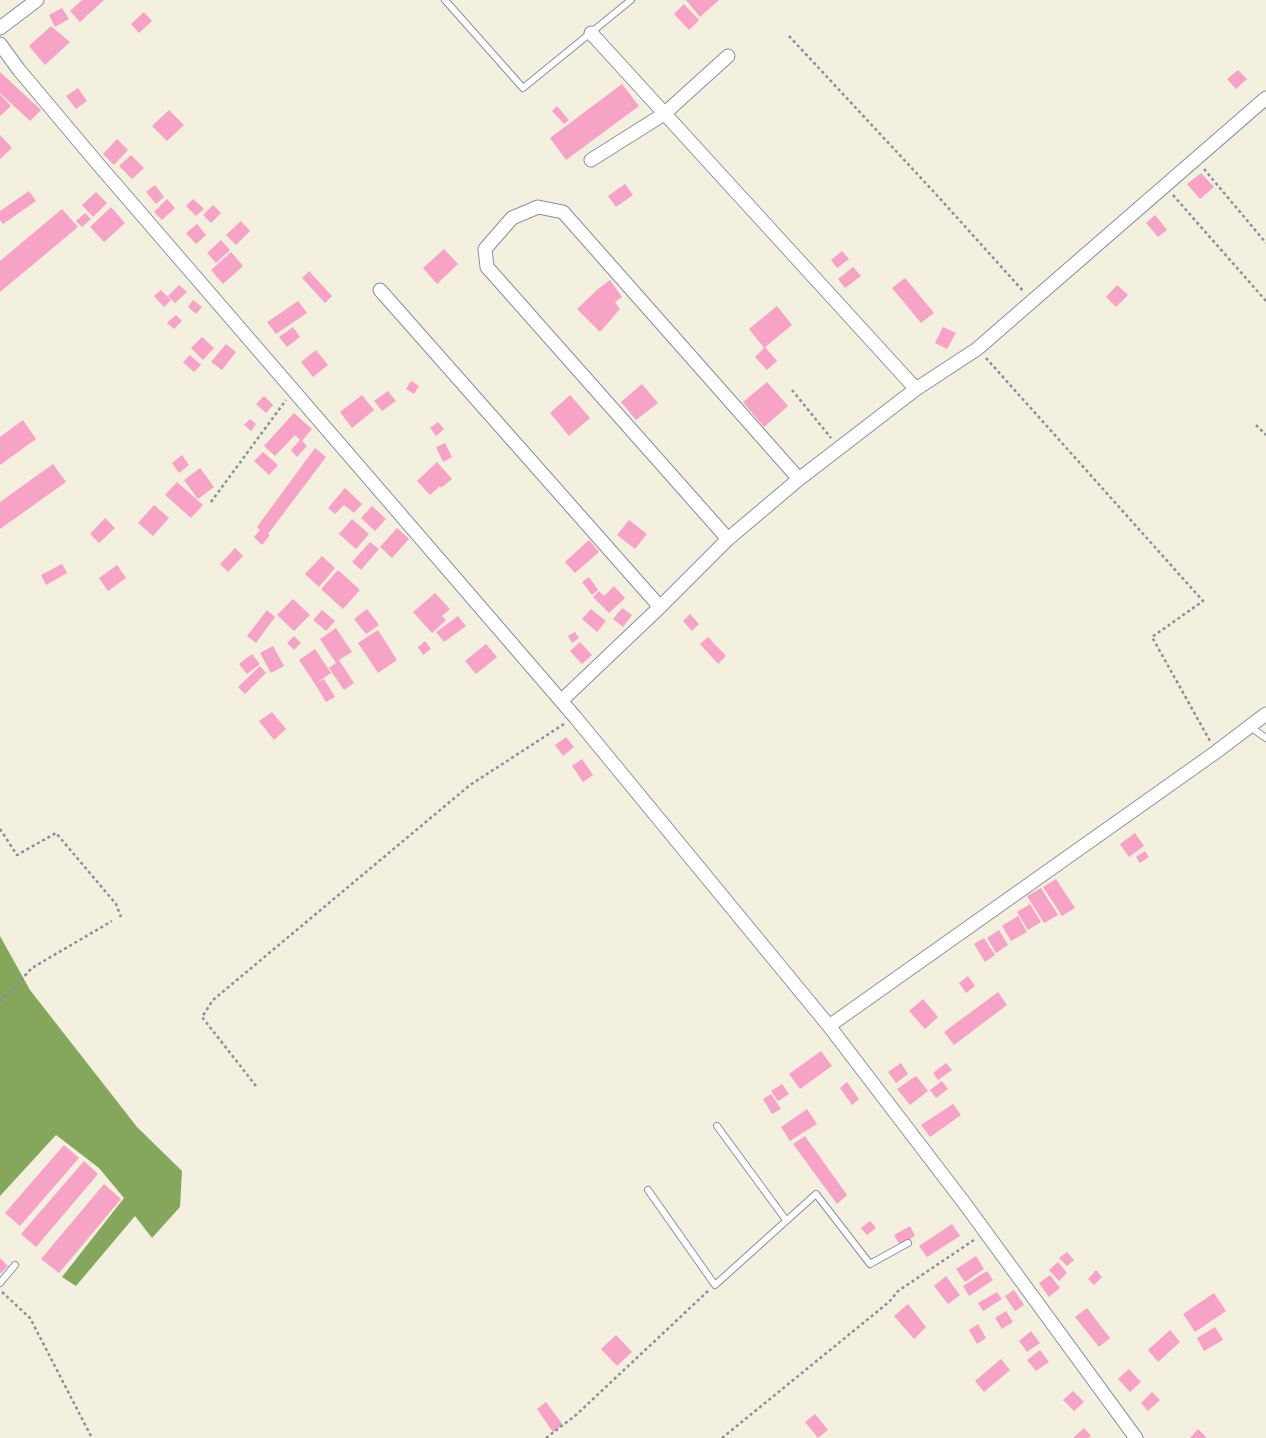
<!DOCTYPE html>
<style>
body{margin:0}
canvas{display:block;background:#f3f0df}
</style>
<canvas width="1266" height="1438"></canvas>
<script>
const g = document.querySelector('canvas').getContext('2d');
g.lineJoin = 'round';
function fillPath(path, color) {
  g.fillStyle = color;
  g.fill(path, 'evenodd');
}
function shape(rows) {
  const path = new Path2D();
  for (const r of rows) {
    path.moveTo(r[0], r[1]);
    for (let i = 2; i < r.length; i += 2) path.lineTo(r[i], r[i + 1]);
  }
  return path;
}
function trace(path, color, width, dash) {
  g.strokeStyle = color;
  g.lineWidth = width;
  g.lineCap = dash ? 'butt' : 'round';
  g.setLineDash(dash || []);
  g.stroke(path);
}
fillPath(shape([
 [0,936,30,990,137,1127,182,1171,180,1207,152,1238,135,1216,76,1286,62,1277,124,1198,99,1168,56,1135,0,1196]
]), '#85a75c');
fillPath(shape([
 [82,0,104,0,80,22,70,11],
 [686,0,719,0,700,17],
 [684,4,699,20,689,30,674,14],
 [62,8,69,19,55,27,49,15],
 [144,12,152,21,139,33,131,24],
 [51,26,70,42,45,65,29,46],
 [1238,70,1247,79,1236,89,1227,79],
 [0,72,41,110,30,121,0,93],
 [622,84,639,106,566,160,550,138],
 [78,88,87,101,76,109,66,96],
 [0,94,11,106,0,116],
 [557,106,569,120,564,124,552,111],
 [169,110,184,125,167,141,152,126],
 [0,135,12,148,0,159],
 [117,139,128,150,114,165,103,154],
 [131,155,144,168,132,179,119,166],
 [1201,173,1214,187,1200,199,1187,184],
 [625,184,633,195,616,207,608,196],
 [155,185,164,197,156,204,146,192],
 [29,191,36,201,3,224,0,220,0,211],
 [96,192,107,203,93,217,82,205],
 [167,199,175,208,162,220,154,212],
 [193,199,204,209,196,216,186,206],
 [213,205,221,213,211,223,203,215],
 [111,207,125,223,104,242,90,227],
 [62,209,78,227,0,292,0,261],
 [85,213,91,219,82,227,76,221],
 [1155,215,1167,230,1158,237,1146,223],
 [241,221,250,231,236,245,226,235],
 [197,224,206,235,196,244,186,233],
 [221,240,230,250,216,263,207,253],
 [444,249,458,264,437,284,423,268],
 [842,251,849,259,837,268,831,260],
 [231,252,243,266,223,284,211,270],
 [853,267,861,276,845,288,838,279],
 [309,271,332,296,325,303,302,278],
 [905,278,934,313,921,323,892,288],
 [610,280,622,297,615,302,620,309,600,332,577,309,598,289],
 [179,285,187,292,175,303,168,296],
 [1117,285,1128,295,1116,307,1106,297],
 [161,290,171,300,164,307,154,296],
 [193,300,202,307,196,314,188,307],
 [298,301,307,313,276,334,267,322],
 [777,306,792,325,764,348,749,329],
 [176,315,182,321,174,329,167,323],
 [293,327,300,337,287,347,279,337],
 [943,327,956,333,947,349,935,343],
 [202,337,214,348,203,360,191,348],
 [226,344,236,352,222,370,211,362],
 [765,347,777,361,767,370,755,357],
 [316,350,328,365,313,377,301,362],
 [190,355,201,365,194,372,183,362],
 [411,381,419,386,414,394,406,389],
 [767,382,788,406,764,427,743,402],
 [642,384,658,403,636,420,621,402],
 [388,391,396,401,382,411,374,401],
 [362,395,374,410,352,428,340,412],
 [570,395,590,418,569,436,550,413],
 [264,396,273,405,266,413,256,404],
 [294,413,312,429,302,441,307,446,297,457,291,450,300,440,295,435,275,456,264,446],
 [250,419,256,424,251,431,244,425],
 [23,420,36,439,0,465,0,437],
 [438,422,444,429,436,436,430,428],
 [445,443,452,457,443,462,436,447],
 [315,448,326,457,268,534,270,535,262,545,254,537,260,530,257,527],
 [263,452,278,465,269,475,254,461],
 [182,455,189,465,179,473,172,463],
 [437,462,452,479,441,488,440,486,430,495,417,481],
 [53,464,66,482,0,529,0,502],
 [200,468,214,487,198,499,184,480],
 [177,482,203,505,191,518,165,495],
 [345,488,362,504,354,513,344,505,335,514,328,508],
 [154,505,169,518,153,536,138,523],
 [372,506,386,519,375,531,361,518],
 [105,518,115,528,99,543,90,534],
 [352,519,369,534,356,549,339,534],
 [629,520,647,534,635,549,617,535],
 [397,528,409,539,392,558,380,547],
 [589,540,599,552,575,573,565,562],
 [370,542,379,549,361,570,352,562],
 [235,548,243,556,228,572,220,564],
 [322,556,335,568,319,587,305,574],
 [62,564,67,573,46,585,41,575],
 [117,565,126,578,108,591,99,578],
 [338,570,360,590,343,609,321,589],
 [589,577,598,590,592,595,582,582],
 [614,586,625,598,609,613,593,597,599,591,604,596],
 [435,593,450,609,442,616,446,620,432,633,413,612],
 [293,599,310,615,294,631,277,615],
 [622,608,632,615,623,627,613,619],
 [367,609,379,625,366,634,354,619],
 [591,609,606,621,597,632,582,619],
 [267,610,275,617,256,643,247,636],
 [322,610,335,621,326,631,313,620],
 [690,614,699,624,692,631,683,621],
 [458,616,466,626,444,642,436,632],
 [336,628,352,652,339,660,354,683,344,690,329,668,336,663,320,639],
 [378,630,397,660,378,673,358,643],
 [575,632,579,638,572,643,568,636],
 [294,636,301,643,294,650,287,643],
 [708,637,726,656,718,664,700,644],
 [425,641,431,649,423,655,418,647],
 [580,642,592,655,582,664,570,651],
 [486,644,497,657,476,674,465,661],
 [273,646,284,666,271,673,260,653],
 [315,649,331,673,315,684,299,660],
 [252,654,260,664,247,674,239,664],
 [260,666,266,673,245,694,238,687],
 [324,679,335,697,326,702,315,684],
 [272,712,286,729,274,740,259,721],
 [566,737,574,747,563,756,555,745],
 [582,759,593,775,583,782,572,766],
 [1135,833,1144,846,1129,857,1120,844],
 [1145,851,1149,857,1140,863,1136,857],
 [1056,879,1075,908,1062,916,1043,887],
 [1041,888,1058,915,1044,923,1027,896],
 [1030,904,1041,922,1028,930,1017,912],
 [1018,916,1027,932,1011,941,1002,926],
 [999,930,1008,945,996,953,987,938],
 [984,938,995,955,985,962,974,944],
 [968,976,975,986,966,993,959,983],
 [998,992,1007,1005,954,1045,944,1032],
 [923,999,938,1017,925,1029,909,1011],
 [821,1051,832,1066,800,1089,789,1074],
 [901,1063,908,1074,896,1083,888,1072],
 [946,1063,952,1070,938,1080,933,1073],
 [916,1076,928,1091,910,1105,897,1089],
 [942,1081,948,1089,936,1098,930,1090],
 [847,1082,859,1099,852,1105,840,1088],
 [782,1084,789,1094,778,1101,771,1091],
 [771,1094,781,1109,772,1114,763,1099],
 [953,1104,961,1115,930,1137,921,1125],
 [807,1109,817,1124,790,1141,781,1127],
 [805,1136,847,1195,837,1204,793,1144],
 [64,1145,79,1158,20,1226,5,1213],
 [84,1161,98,1174,36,1247,21,1234],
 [104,1184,121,1199,59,1273,41,1259],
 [870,1221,876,1228,867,1235,861,1228],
 [952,1224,960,1236,927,1257,919,1246],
 [910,1226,915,1236,900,1245,894,1235],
 [1067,1252,1074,1260,1067,1266,1059,1258],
 [976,1256,984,1269,965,1282,956,1269],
 [0,1258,8,1266,0,1274],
 [1058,1262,1067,1273,1059,1281,1049,1270],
 [1096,1270,1102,1277,1094,1285,1088,1279],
 [987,1271,993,1280,969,1296,963,1286],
 [1050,1275,1060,1288,1049,1297,1039,1283],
 [946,1276,960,1295,948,1304,934,1286],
 [1014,1290,1024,1305,1015,1311,1005,1296],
 [997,1292,1002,1299,983,1311,978,1303],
 [1214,1293,1226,1311,1195,1332,1183,1314],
 [908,1304,926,1327,914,1339,894,1316],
 [1087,1308,1110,1338,1099,1347,1075,1317],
 [1006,1311,1013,1322,1002,1329,995,1318],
 [978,1324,986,1338,977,1344,969,1330],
 [1215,1327,1223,1340,1204,1351,1197,1338],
 [1170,1330,1180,1342,1158,1362,1148,1350],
 [1031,1331,1040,1343,1027,1352,1019,1341],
 [616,1335,632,1352,617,1366,601,1349],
 [1040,1350,1049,1362,1036,1371,1027,1360],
 [1001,1359,1010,1370,984,1392,975,1381],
 [1129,1369,1141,1382,1130,1392,1118,1379],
 [1073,1391,1084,1402,1074,1411,1063,1400],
 [1152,1392,1160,1400,1148,1411,1141,1403],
 [546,1402,563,1425,553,1432,537,1409],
 [815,1414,828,1430,818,1438,805,1422],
 [1084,1428,1091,1436,1088,1438,1073,1438],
 [1198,1429,1206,1437,1205,1438,1190,1438]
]), '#f7a3c6');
const lane = shape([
 [445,0,523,88,631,0],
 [1250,727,1266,738],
 [717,1126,786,1220],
 [648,1190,715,1285,816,1194,870,1264,908,1243],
 [0,1283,15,1265]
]);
const street = shape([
 [0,28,37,0],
 [591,33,916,389],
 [0,44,19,70,98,164,575,717,829,1026,965,1204,1136,1438],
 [591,160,664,114,728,56],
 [380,290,660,607],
 [728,539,487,267,485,249,512,218,538,207,563,212,799,479],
 [561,701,660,607,728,539,799,479,916,389,977,349,1266,98],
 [829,1026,1216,752,1266,714]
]);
trace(lane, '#87909e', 8);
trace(street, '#87909e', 15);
trace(shape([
 [789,36,934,192,1024,292],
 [1204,169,1266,243],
 [1173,195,1266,301],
 [986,358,1203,601,1152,637,1210,741],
 [792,390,831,438],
 [1256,425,1266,435],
 [211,502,286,400],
 [0,829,17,855,56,833,116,904,121,917],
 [0,1002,32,968,112,921],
 [256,1086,202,1017,213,1000,470,785,564,724],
 [2,1292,30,1318,92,1438],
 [546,1438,576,1415,708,1291],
 [722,1438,889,1302,898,1291,974,1240]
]), '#87909e', 2.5, [3, 3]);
trace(lane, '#fff', 6);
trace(street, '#fff', 13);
</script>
